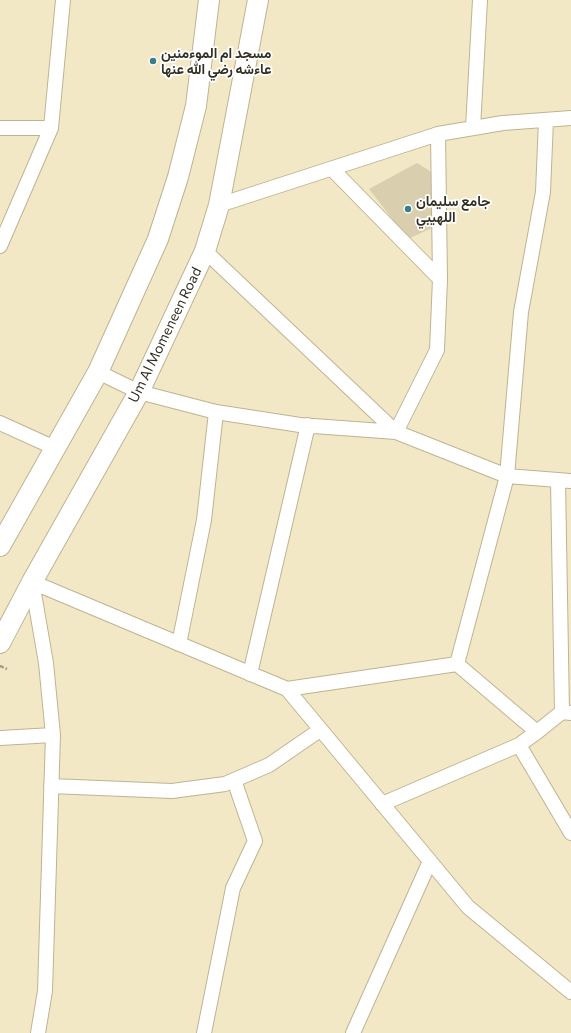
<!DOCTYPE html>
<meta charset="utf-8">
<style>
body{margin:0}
canvas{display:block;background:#f3e8c5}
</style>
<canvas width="571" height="1033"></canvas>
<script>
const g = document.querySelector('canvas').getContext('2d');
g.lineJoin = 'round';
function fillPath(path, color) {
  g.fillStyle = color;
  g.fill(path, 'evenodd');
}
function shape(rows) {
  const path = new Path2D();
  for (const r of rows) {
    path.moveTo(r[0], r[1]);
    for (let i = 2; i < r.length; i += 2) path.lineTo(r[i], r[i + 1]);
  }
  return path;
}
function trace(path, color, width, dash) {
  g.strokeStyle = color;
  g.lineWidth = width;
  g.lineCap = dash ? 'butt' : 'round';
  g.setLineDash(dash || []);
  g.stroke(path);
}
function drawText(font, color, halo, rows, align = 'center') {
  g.font = font + ' Commissioner,Vazirmatn,sans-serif';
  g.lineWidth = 3.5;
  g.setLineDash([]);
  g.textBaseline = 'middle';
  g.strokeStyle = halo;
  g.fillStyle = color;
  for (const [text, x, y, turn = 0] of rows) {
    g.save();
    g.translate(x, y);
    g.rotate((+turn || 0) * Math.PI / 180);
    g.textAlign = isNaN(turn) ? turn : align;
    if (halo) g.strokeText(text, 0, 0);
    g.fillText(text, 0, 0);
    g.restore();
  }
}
fillPath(shape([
 [417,163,433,173,432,228,408,239,369,189]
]), '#d9cead');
const street = shape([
 [0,128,51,128],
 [473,128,480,0],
 [332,169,440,279],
 [219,205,438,134,503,123,571,118],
 [0,246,51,128,63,0],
 [205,251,396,432,507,476,571,481],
 [98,372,139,392,216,412,300,425,396,432,437,350,440,279,438,134],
 [0,423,55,448],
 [558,480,562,712],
 [32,582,287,689,468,907,571,992],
 [32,582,46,663,53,735,45,991,38,1033],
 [179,644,204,520,216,412],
 [457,664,507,476,521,312,543,192,546,120],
 [250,674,308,425],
 [287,689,457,664,537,732,519,745,382,804],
 [537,732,562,712,571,713],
 [0,738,53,735],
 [519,745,571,833],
 [51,786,172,791,225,784,269,765,320,730],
 [204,1033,233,888,255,841,234,780],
 [353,1033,430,861]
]);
const secondary = shape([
 [0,546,98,372,158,239,178,177,196,106,209,0],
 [0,643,32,582,139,392,205,251,219,205,258,0]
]);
trace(street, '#beb393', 16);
trace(secondary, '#beb393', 22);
trace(shape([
 [0,666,7,669]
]), '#a29a80', 2.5, [4, 2]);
trace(street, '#fff', 14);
trace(secondary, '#fff', 20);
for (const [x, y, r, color] of [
 [153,61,4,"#3a7e8d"],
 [408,209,4,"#3a7e8d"]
]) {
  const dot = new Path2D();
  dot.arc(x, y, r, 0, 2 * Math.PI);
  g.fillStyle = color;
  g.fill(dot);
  trace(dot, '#fff', 1.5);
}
drawText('bold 14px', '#322e21', '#fff', [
 ["مسجد ام الموءمنين",161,53],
 ["عاءشه رضي الله عنها",161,69],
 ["جامع سليمان",416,201],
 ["اللهيبي",416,217]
], 'left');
drawText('14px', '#322e21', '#fff', [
 ["Um Al Momeneen Road",165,335,-64]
]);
</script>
